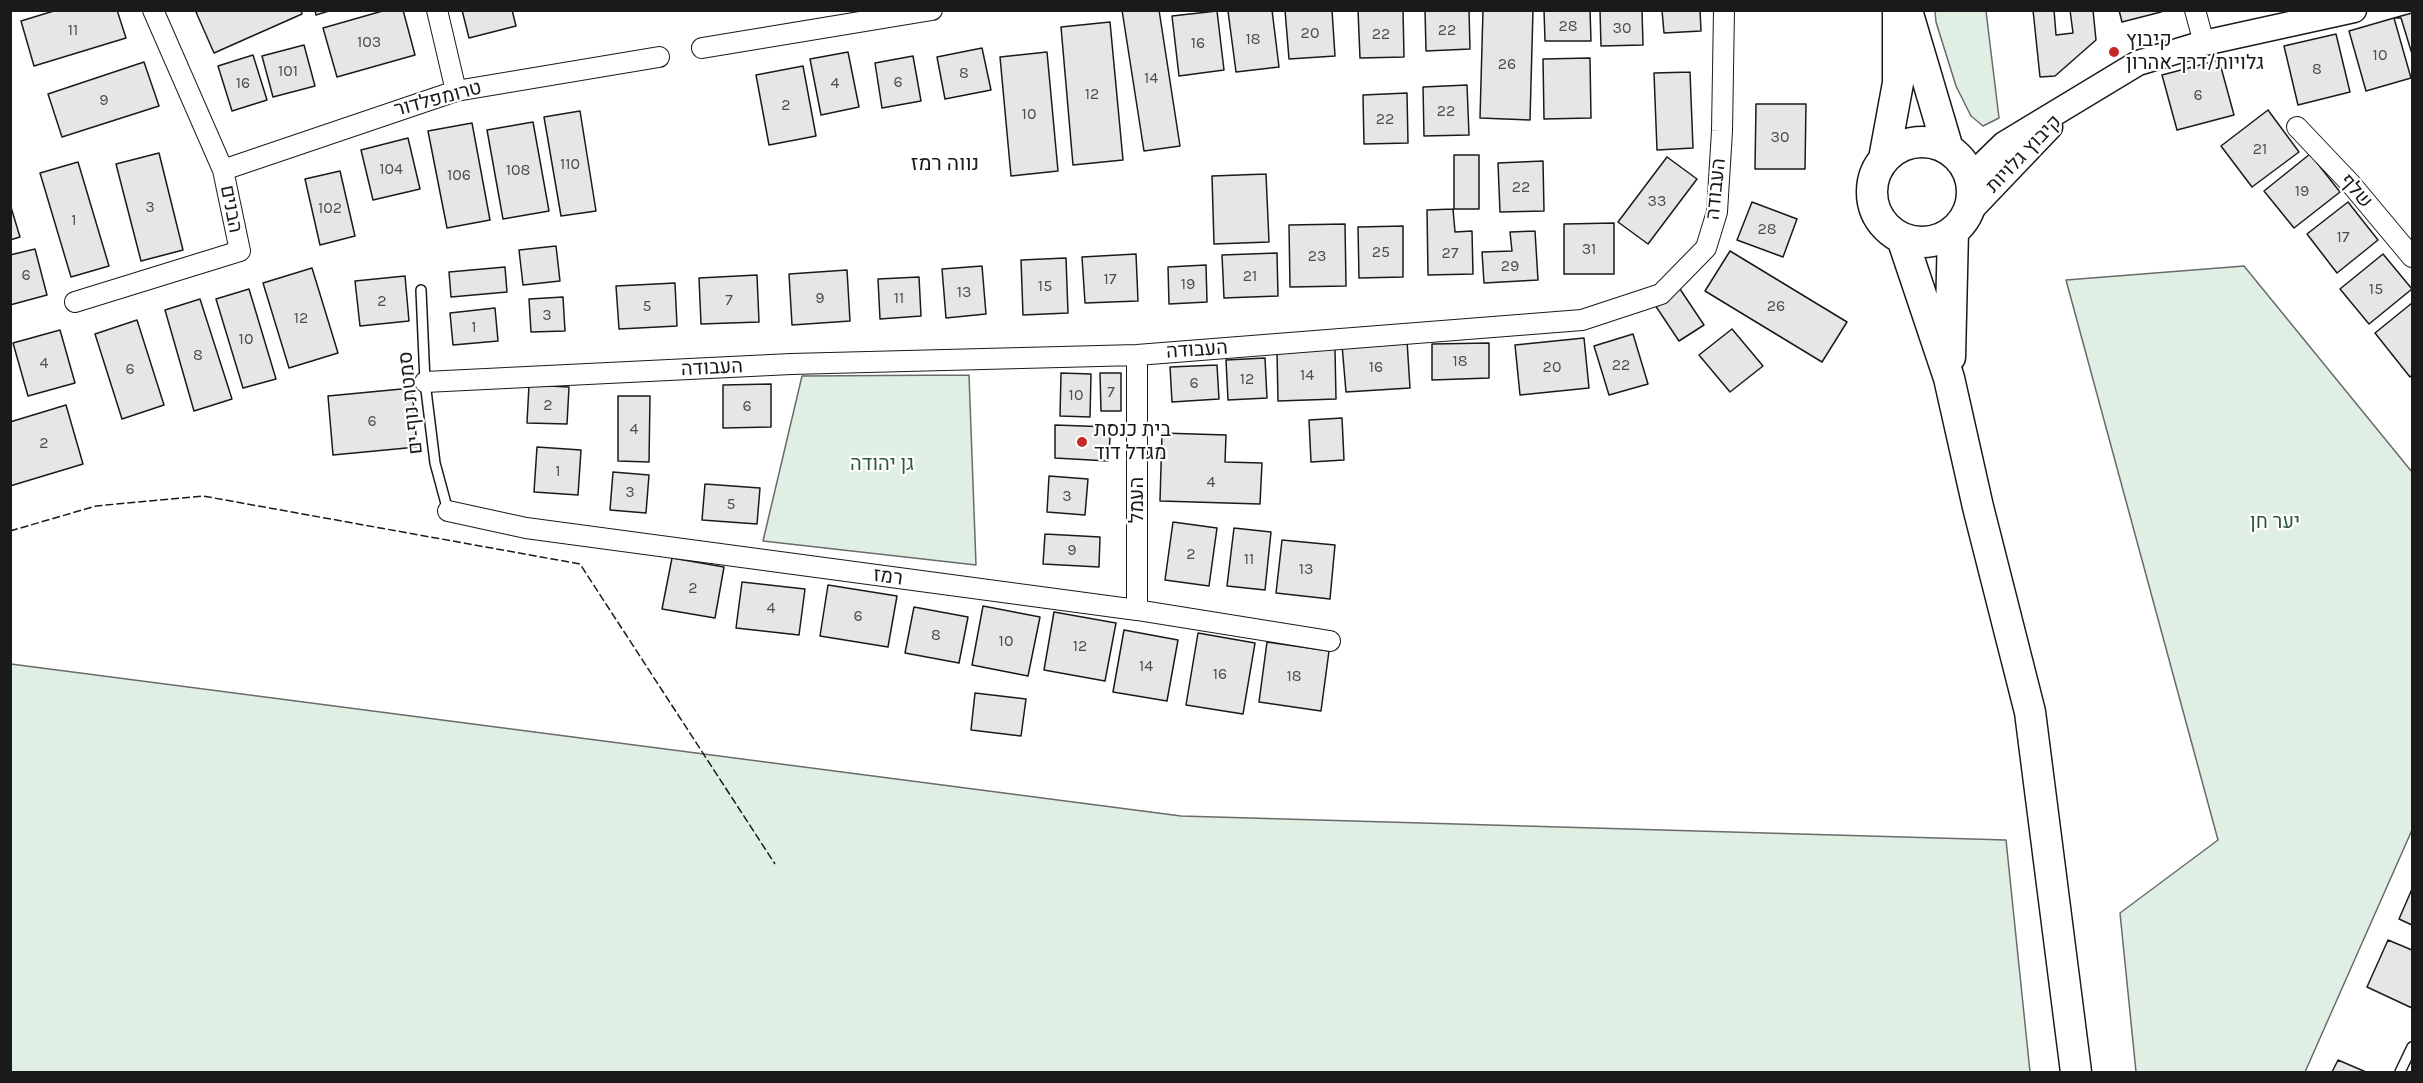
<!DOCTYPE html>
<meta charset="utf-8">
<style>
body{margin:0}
#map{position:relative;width:2423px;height:1083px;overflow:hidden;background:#fff;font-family:Karla,sans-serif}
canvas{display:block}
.frame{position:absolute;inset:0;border:12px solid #1a1a1a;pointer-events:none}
</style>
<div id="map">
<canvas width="2423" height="1083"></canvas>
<div class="frame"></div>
</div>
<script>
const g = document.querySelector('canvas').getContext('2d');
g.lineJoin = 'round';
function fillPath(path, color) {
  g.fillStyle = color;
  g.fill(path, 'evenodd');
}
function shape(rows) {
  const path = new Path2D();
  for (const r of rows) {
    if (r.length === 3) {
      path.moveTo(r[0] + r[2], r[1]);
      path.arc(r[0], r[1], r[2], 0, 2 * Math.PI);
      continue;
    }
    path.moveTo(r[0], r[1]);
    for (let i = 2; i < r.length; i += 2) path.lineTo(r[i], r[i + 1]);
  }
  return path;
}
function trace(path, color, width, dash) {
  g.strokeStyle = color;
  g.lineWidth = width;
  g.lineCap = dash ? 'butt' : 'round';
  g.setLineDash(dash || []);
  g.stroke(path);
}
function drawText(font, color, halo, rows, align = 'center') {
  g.font = font + ' Karla,Heebo,sans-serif';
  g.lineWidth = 4.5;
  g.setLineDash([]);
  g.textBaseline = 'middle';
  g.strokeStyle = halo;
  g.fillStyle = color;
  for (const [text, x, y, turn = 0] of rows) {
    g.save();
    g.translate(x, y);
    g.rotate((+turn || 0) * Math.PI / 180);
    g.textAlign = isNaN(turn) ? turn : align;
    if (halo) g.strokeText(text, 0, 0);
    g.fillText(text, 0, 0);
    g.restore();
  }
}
const green = shape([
 [1935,11,1986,11,1999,118,1983,126,1971,116,1956,86,1936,22,1935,11],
 [2244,266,2412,472,2412,830,2305,1072,2136,1072,2120,913,2218,840,2066,280,2244,266],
 [969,375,976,565,763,541,802,376,969,375],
 [11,664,1181,816,2006,840,2030,1072,11,1072,11,664]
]);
fillPath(green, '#e0efe3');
trace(green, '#6a6a6a', 1.5);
const building = shape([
 [57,10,117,10,126,38,34,66,21,21,57,10],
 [201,10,301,10,302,14,214,53,196,12,201,10],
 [315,10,332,10,316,15,315,10],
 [386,10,403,10,415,55,337,77,323,28,386,10],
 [462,10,512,10,516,26,469,38,462,10],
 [1122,10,1159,10,1180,146,1144,151,1122,10],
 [1272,10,1279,67,1236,72,1228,11,1272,10],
 [1285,10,1332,10,1335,56,1289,59,1285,10],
 [1358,10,1403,10,1404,57,1360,58,1358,10],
 [1425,10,1469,10,1470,49,1426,51,1425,10],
 [1483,10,1533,10,1530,120,1480,118,1483,10],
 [1544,10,1590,10,1591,41,1545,41,1544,10],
 [1600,10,1642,10,1643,45,1601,46,1600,10],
 [1662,10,1700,10,1701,31,1664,33,1662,10],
 [2033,10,2054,10,2056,35,2073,33,2070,10,2093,10,2096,40,2055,76,2040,77,2033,10],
 [2119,10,2160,10,2161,12,2122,22,2119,10],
 [1217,11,1224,70,1179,76,1172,16,1217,11],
 [2412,13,2412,54,2401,18,2394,18,2412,13],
 [2394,18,2411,78,2366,91,2349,31,2394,18],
 [1110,22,1123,160,1073,165,1061,27,1110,22],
 [2336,34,2350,92,2298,105,2284,46,2336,34],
 [304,45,315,86,273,97,262,56,304,45],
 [982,48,991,90,945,99,937,57,982,48],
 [848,52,859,107,821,115,810,59,848,52],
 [1047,52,1058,171,1011,176,1000,57,1047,52],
 [253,55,267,100,232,111,218,66,253,55],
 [913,56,921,101,882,108,875,63,913,56],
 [1590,58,1591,118,1544,119,1543,59,1590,58],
 [2219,60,2234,115,2177,130,2162,75,2219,60],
 [144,62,159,106,62,137,48,94,144,62],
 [803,66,816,136,769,145,756,75,803,66],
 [1690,72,1693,148,1657,150,1654,73,1690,72],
 [1467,85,1469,135,1424,136,1423,87,1467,85],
 [1407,93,1408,143,1364,144,1363,95,1407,93],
 [1756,104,1806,104,1805,169,1755,169,1756,104],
 [2268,110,2299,152,2252,187,2221,146,2268,110],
 [580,111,596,211,561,216,544,117,580,111],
 [533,122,549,211,503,219,487,130,533,122],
 [472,123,490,220,447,228,428,131,472,123],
 [408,138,420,189,373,200,361,150,408,138],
 [159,153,183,250,141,261,116,164,159,153],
 [2310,154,2340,192,2294,228,2264,191,2310,154],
 [1454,155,1479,155,1479,209,1454,209,1454,155],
 [1667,157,1697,179,1648,244,1618,222,1667,157],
 [1543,161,1544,211,1500,212,1498,163,1543,161],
 [78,162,109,266,71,277,40,173,78,162],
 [340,171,355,236,320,245,305,179,340,171],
 [1266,174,1269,242,1214,244,1212,176,1266,174],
 [1752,202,1797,219,1783,257,1737,240,1752,202],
 [2348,202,2378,240,2337,273,2307,234,2348,202],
 [10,204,20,237,10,240,10,204],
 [1453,209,1455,232,1472,231,1473,274,1428,275,1427,210,1453,209],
 [1614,223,1614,274,1564,274,1564,224,1614,223],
 [1345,224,1346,286,1290,287,1289,225,1345,224],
 [1403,226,1403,277,1359,278,1358,227,1403,226],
 [1535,231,1538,280,1484,283,1482,252,1512,251,1510,232,1535,231],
 [556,246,560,281,523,285,519,250,556,246],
 [35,249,47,295,10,305,10,255,35,249],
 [1730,251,1847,322,1822,362,1705,291,1730,251],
 [1277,253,1278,296,1224,298,1222,255,1277,253],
 [1136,254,1138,301,1085,303,1082,257,1136,254],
 [2383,254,2412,289,2369,324,2340,289,2383,254],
 [1066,258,1068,313,1023,315,1021,260,1066,258],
 [1206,265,1207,302,1169,304,1168,267,1206,265],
 [982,266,986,314,946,318,942,269,982,266],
 [505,267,507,292,451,297,449,272,505,267],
 [312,268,338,353,289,368,263,283,312,268],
 [847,270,850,321,792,325,789,274,847,270],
 [757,275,759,322,701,324,699,278,757,275],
 [405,276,409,321,360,326,355,281,405,276],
 [919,277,921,316,880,319,878,279,919,277],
 [675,283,677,326,619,329,616,286,675,283],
 [249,289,276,379,243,388,216,299,249,289],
 [1680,289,1704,325,1679,341,1655,305,1680,289],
 [563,297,565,331,531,332,529,299,563,297],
 [200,299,232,399,194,411,165,310,200,299],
 [2412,303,2412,375,2410,377,2375,333,2412,303],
 [495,308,498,341,453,345,450,313,495,308],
 [137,320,164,405,122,419,95,334,137,320],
 [1732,329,1763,366,1730,392,1699,355,1732,329],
 [60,330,75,383,28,396,13,343,60,330],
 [1633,334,1648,384,1609,395,1594,346,1633,334],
 [1584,338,1589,388,1520,395,1515,345,1584,338],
 [1407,341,1410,388,1346,392,1342,345,1407,341],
 [1489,343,1489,378,1432,380,1432,344,1489,343],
 [1335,349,1336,399,1278,401,1277,351,1335,349],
 [1265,358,1267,398,1228,400,1226,360,1265,358],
 [1217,365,1219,399,1172,402,1170,367,1217,365],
 [1061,373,1091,374,1090,417,1060,416,1061,373],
 [1100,373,1121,373,1121,411,1101,411,1100,373],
 [771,384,771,427,723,428,723,385,771,384],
 [529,385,569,387,567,424,527,423,529,385],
 [412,388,417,447,333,455,328,396,412,388],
 [618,396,650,396,649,462,618,461,618,396],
 [66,405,83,464,10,486,10,422,66,405],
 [1342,418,1344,460,1311,462,1309,420,1342,418],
 [1055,425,1111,427,1108,461,1055,458,1055,425],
 [1162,433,1226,435,1225,462,1262,463,1260,504,1160,501,1162,433],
 [537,447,581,450,578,495,534,492,537,447],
 [613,472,649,475,646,513,610,510,613,472],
 [1049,476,1088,479,1085,515,1047,512,1049,476],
 [705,484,760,488,757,524,702,520,705,484],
 [1173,522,1217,528,1209,586,1165,580,1173,522],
 [1234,528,1271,532,1265,590,1227,586,1234,528],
 [1045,534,1100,537,1099,567,1043,564,1045,534],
 [1282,540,1335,545,1330,599,1276,593,1282,540],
 [672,558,724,567,715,618,662,609,672,558],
 [742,582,805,589,799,635,736,628,742,582],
 [828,585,897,596,888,647,820,636,828,585],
 [983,606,1040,617,1028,676,972,665,983,606],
 [914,607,968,617,959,663,905,653,914,607],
 [1054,612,1116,623,1105,681,1044,670,1054,612],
 [1124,630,1178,640,1167,701,1113,692,1124,630],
 [1198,633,1255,643,1243,714,1186,705,1198,633],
 [1267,642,1329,651,1321,711,1259,702,1267,642],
 [975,693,1026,699,1021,736,971,730,975,693],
 [2412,889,2412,925,2399,919,2412,889],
 [2388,940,2412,950,2412,1008,2367,987,2388,940],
 [2338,1060,2366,1072,2332,1072,2338,1060]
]);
fillPath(building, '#e6e6e6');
trace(building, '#1a1a1a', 1.5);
const service = shape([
 [421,290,425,382,435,463,448,511],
 [2400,1072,2412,1047]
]);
const minor = shape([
 [437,10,456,91],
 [2195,10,2204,43],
 [702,48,932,10],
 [2297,127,2351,184,2412,257],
 [223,170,456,91,659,57],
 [75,302,240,251,223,170,153,10],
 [1137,355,1137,610],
 [425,382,791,364,1137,355,1582,320,1661,294,1706,248,1717,212,1722,131,1724,10],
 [448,511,526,528,1137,610,1330,641]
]);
const tertiary = shape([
 [1970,177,2004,144,2138,63,2204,43,2354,10],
 [1967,214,2050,127]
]);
const primary = shape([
 [1908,14,1948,149],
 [1922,192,50],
 [1884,159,1898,83,1898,10],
 [1902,238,1949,378,1978,507,2030,712,2076,1072],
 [1950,357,1953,231]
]);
trace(service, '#1a1a1a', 12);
trace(minor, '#1a1a1a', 22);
trace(tertiary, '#1a1a1a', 27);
trace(primary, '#1a1a1a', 33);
trace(service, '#fff', 9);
trace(minor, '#fff', 20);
trace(tertiary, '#fff', 24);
trace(primary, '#fff', 30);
trace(shape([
 [10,531,96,506,203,496,580,564,775,864]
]), '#1a1a1a', 1.5, [8, 3]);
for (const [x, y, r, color] of [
 [2114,52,6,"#c62828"],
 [1082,442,6,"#c62828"]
]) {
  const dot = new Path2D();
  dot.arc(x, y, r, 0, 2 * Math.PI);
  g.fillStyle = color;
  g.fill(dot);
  trace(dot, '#fff', 2);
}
drawText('16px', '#4d4d4d', null, [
 ["28",1568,26],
 ["30",1622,28],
 ["11",73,30],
 ["22",1447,30],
 ["20",1310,33],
 ["22",1381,34],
 ["18",1253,39],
 ["103",369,42],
 ["16",1198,43],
 ["10",2380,55],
 ["26",1507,64],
 ["8",2317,69],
 ["101",288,71],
 ["8",964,73],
 ["14",1151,78],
 ["6",898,82],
 ["16",243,83],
 ["4",835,83],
 ["12",1092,94],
 ["6",2198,95],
 ["9",104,100],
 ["2",786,105],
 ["22",1446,111],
 ["10",1029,114],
 ["22",1385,119],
 ["30",1780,137],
 ["21",2260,149],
 ["110",570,164],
 ["104",391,169],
 ["108",518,170],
 ["106",459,175],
 ["22",1521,187],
 ["19",2302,191],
 ["33",1657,201],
 ["3",150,207],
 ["102",330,208],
 ["1",74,220],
 ["28",1767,229],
 ["17",2343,237],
 ["31",1589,249],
 ["25",1381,252],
 ["27",1450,253],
 ["23",1317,256],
 ["29",1510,266],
 ["6",26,275],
 ["21",1250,276],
 ["17",1110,279],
 ["19",1188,284],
 ["15",1045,286],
 ["15",2376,289],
 ["13",964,292],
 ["9",820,298],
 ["11",899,298],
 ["7",729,300],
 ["2",382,301],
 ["5",647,306],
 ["26",1776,306],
 ["3",547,315],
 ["12",301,318],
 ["1",474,327],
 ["10",246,339],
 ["8",198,355],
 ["18",1460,361],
 ["4",44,363],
 ["22",1621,365],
 ["16",1376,367],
 ["20",1552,367],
 ["6",130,369],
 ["14",1307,375],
 ["12",1247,379],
 ["6",1194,383],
 ["7",1111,392],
 ["10",1076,395],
 ["2",548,405],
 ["6",747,406],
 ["6",372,421],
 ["4",634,429],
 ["2",44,443],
 ["1",558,471],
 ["4",1211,482],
 ["3",630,492],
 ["3",1067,496],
 ["5",731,504],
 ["9",1072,550],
 ["2",1191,554],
 ["11",1249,559],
 ["13",1306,569],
 ["2",693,588],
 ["4",771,608],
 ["6",858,616],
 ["8",936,635],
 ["10",1006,641],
 ["12",1080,646],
 ["14",1146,666],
 ["16",1220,674],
 ["18",1294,676]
]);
drawText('20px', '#1a1a1a', '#fff', [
 ["קיבוץ",2126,40],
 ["גלויות/דרך אהרון",2126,63],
 ["בית כנסת",1094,430],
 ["מגדל דוד",1094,453]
], 'left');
drawText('20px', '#1a1a1a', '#fff', [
 ["טרומפלדור",438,99,-15],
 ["קיבוץ גלויות",2024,154,-46],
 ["העבודה",1716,189,-84],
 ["שלף",2356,191,49],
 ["הבנים",231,209,79],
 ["העבודה",1197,350,-4],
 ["העבודה",712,368,-3],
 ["סמטת נוף ים",411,403,-96],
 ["העמל",1137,500,-90],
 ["רמז",888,577,8]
]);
drawText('20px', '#2b5a34', '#fff', [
 ["גן יהודה",882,464],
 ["יער חן",2275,522]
]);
drawText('21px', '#1a1a1a', '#fff', [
 ["נווה רמז",945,164]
]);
</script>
